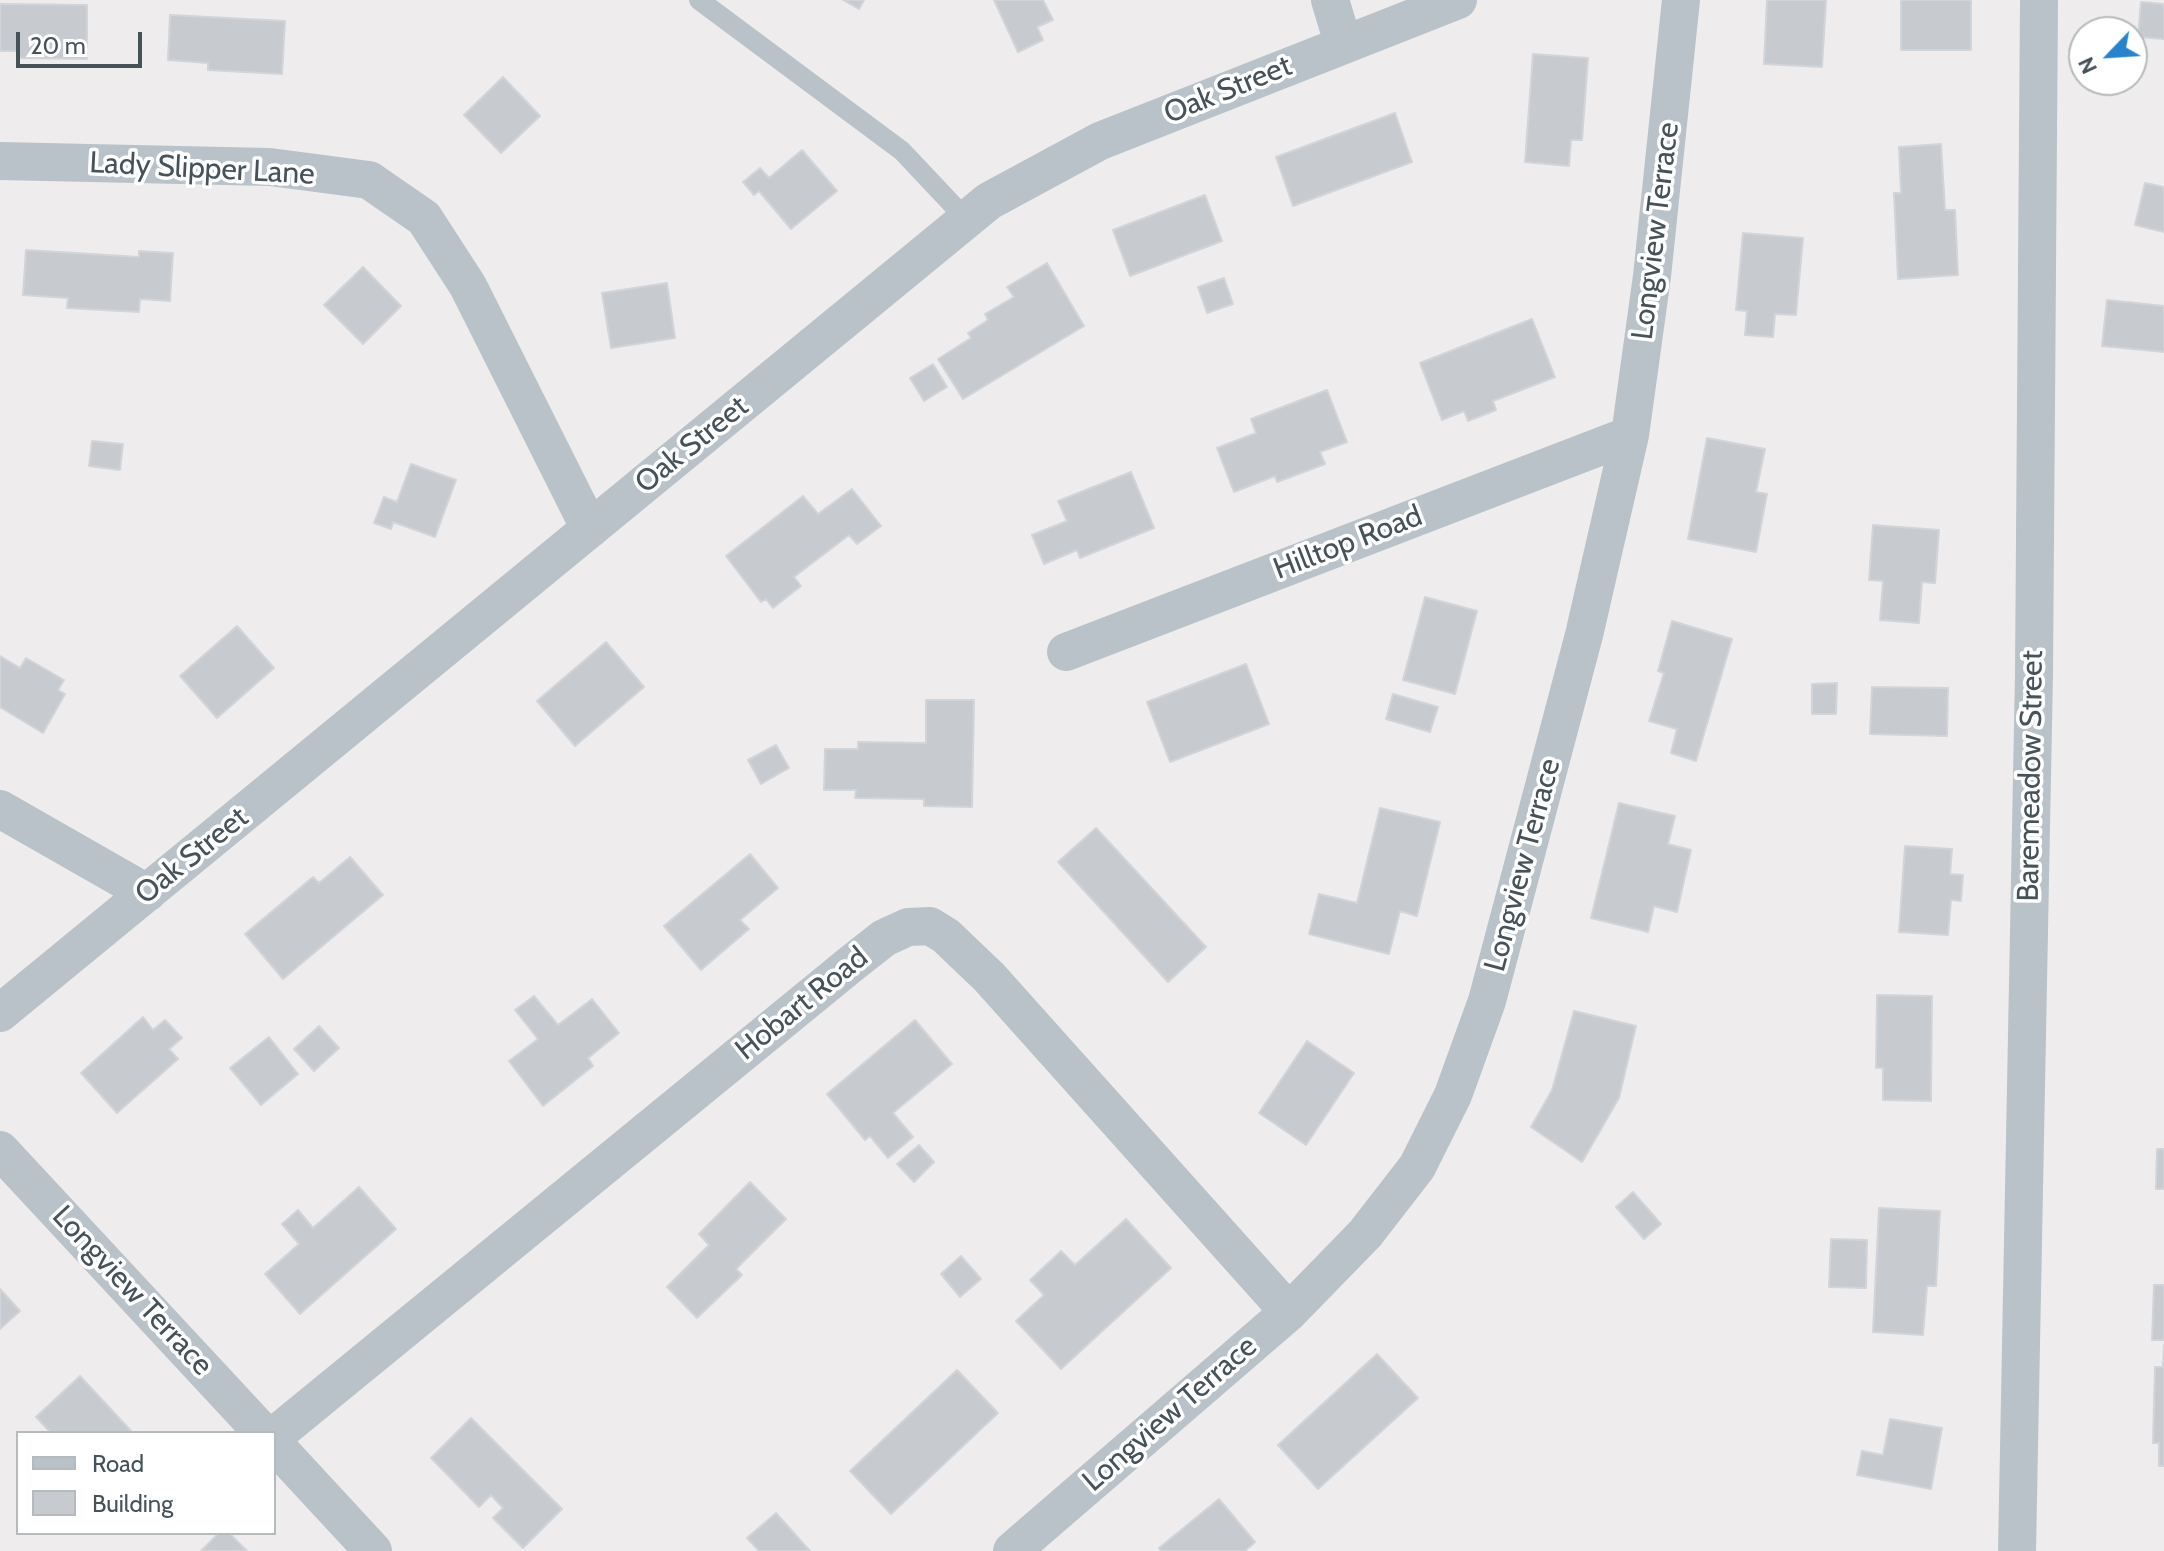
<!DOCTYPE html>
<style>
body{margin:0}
#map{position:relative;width:2164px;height:1551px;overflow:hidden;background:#efeced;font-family:Cabin,sans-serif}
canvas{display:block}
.legend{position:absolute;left:16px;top:1431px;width:260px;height:104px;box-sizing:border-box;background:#fff;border:2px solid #b5babc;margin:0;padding:10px 14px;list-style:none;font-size:24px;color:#465258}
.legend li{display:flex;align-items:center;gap:16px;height:40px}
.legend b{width:40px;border:2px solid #b5babc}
.north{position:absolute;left:2068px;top:16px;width:80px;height:80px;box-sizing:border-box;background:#fff;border:2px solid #b5babc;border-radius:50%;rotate:245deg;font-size:22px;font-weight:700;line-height:32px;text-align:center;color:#465258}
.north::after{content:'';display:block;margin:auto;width:28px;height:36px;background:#2883cd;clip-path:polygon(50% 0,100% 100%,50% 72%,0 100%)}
.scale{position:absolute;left:16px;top:32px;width:126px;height:36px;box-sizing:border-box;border:4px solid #465258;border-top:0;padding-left:10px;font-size:24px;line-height:28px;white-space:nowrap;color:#465258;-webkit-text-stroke:6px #fff;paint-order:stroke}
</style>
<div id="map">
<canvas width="2164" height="1551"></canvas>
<ul class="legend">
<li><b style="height:10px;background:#b9c2c8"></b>Road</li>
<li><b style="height:22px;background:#c7cacf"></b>Building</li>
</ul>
<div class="north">N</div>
<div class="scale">20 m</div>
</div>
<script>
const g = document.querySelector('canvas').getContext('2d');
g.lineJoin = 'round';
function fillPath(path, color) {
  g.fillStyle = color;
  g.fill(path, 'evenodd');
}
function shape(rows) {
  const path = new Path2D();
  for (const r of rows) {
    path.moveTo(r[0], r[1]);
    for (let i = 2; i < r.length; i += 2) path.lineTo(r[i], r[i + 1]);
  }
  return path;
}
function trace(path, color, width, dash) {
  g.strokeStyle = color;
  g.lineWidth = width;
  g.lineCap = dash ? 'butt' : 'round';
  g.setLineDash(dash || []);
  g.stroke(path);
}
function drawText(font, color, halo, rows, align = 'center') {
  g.font = font + ' Cabin,sans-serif';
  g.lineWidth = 7;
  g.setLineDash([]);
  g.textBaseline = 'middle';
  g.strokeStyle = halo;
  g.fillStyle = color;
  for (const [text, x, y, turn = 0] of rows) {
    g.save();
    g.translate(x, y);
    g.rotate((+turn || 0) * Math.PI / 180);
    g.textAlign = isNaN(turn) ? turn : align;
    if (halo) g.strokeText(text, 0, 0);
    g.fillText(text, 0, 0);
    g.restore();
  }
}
const building = shape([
 [843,0,864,0,859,9,843,0],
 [994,0,1043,0,1053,20,1037,27,1043,40,1018,52,994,0],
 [1767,0,1826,0,1822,67,1764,64,1767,0],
 [1901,0,1971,0,1971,50,1901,50,1901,0],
 [2141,2,2164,4,2164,39,2138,37,2141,2],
 [0,4,87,5,87,59,18,58,18,51,0,51,0,4],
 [170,15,285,21,282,74,208,70,208,63,168,60,170,15],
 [1533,54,1588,58,1582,140,1571,140,1569,166,1525,162,1533,54],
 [503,77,540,116,501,153,464,115,503,77],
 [1395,113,1412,162,1293,206,1276,157,1395,113],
 [1941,144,1945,210,1955,210,1958,275,1898,279,1894,193,1901,193,1899,147,1941,144],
 [802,150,837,191,791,229,759,191,754,195,743,182,760,168,769,178,802,150],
 [2145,183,2164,187,2164,232,2135,225,2145,183],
 [1205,195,1222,241,1130,276,1113,230,1205,195],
 [1743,233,1803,238,1796,315,1775,314,1773,337,1745,335,1747,311,1736,310,1743,233],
 [26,250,139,257,139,251,173,253,170,301,140,299,139,312,67,308,68,298,23,295,26,250],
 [1047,263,1084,326,963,399,938,359,971,338,968,333,988,320,985,314,1014,297,1007,287,1047,263],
 [363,267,401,306,363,344,324,305,363,267],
 [1224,278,1233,304,1207,313,1198,287,1224,278],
 [667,283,675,338,611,348,602,293,667,283],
 [2107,300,2164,306,2164,352,2102,346,2107,300],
 [1532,319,1555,377,1493,401,1496,410,1468,421,1464,411,1442,420,1420,363,1532,319],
 [933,364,947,387,924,401,910,378,933,364],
 [1327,390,1347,442,1320,452,1325,464,1277,482,1275,476,1234,492,1217,448,1256,433,1251,419,1327,390],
 [1707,438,1765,449,1756,492,1767,494,1756,552,1688,539,1707,438],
 [92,441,123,444,120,470,89,466,92,441],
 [411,464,456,480,435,537,393,522,391,529,374,523,384,497,397,502,411,464],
 [1131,472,1154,528,1080,558,1077,550,1044,564,1032,535,1067,521,1058,501,1131,472],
 [852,489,881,526,857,544,849,535,794,577,801,586,773,608,766,599,761,602,726,556,803,496,818,514,852,489],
 [1873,525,1939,530,1935,583,1922,582,1919,623,1880,620,1883,581,1869,580,1873,525],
 [1425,597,1477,611,1455,694,1403,680,1425,597],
 [1672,621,1732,639,1696,761,1671,753,1677,729,1649,721,1664,673,1658,671,1672,621],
 [237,626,274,668,217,718,180,676,237,626],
 [606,642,644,687,575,746,537,701,606,642],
 [0,656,20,668,26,658,64,680,58,690,65,694,43,733,0,707,0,656],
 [1246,664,1269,724,1170,762,1147,702,1246,664],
 [1837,683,1836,714,1812,714,1812,684,1837,683],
 [1872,687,1948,688,1947,736,1870,734,1872,687],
 [1393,694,1438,707,1430,732,1386,719,1393,694],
 [926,700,974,700,972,807,924,806,924,799,855,798,856,790,824,790,825,749,858,749,858,742,926,743,926,700],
 [776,745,789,768,761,784,748,760,776,745],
 [1619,803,1675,816,1668,844,1691,850,1677,912,1654,906,1648,932,1591,918,1619,803],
 [1380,808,1440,822,1417,916,1400,911,1389,954,1309,934,1319,894,1357,903,1380,808],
 [1096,828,1206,947,1168,982,1058,862,1096,828],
 [1905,846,1952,849,1950,874,1963,875,1961,901,1951,900,1948,935,1899,932,1905,846],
 [750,854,778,888,740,920,749,929,701,970,664,926,750,854],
 [350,857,383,895,283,979,245,934,313,877,319,883,350,857],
 [1877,995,1932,996,1931,1101,1883,1100,1883,1068,1876,1068,1877,995],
 [534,996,558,1025,592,999,619,1033,588,1058,593,1066,543,1106,509,1061,538,1039,515,1010,534,996],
 [1574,1011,1636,1026,1619,1098,1582,1162,1531,1127,1552,1090,1574,1011],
 [143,1017,153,1030,165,1020,182,1038,169,1049,178,1059,117,1113,81,1073,143,1017],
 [915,1020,952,1064,893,1113,913,1137,888,1158,870,1136,865,1140,827,1094,915,1020],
 [319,1026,339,1048,314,1071,294,1049,319,1026],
 [269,1037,298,1074,261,1105,230,1068,269,1037],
 [1307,1041,1354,1073,1306,1145,1259,1113,1307,1041],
 [919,1145,934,1162,914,1182,897,1164,919,1145],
 [2157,1149,2164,1149,2164,1189,2156,1189,2157,1149],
 [750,1182,786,1219,736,1269,742,1275,697,1318,667,1287,709,1245,699,1234,750,1182],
 [359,1187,396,1229,300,1314,265,1274,299,1244,282,1224,298,1210,313,1228,359,1187],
 [1633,1192,1661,1224,1644,1239,1616,1207,1633,1192],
 [1879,1208,1940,1211,1936,1286,1927,1286,1923,1335,1873,1332,1879,1208],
 [1126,1219,1171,1268,1061,1369,1016,1321,1044,1295,1030,1280,1061,1251,1075,1265,1126,1219],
 [1831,1239,1867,1240,1866,1288,1829,1287,1831,1239],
 [961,1256,981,1279,960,1297,941,1274,961,1256],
 [2154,1285,2164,1285,2164,1340,2152,1340,2154,1285],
 [0,1289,20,1311,0,1329,0,1289],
 [2164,1345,2164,1466,2159,1466,2159,1443,2153,1443,2155,1367,2163,1367,2164,1345],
 [1377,1354,1418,1398,1318,1489,1278,1445,1377,1354],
 [957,1370,998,1413,891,1514,850,1471,957,1370],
 [80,1376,133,1433,51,1433,36,1417,80,1376],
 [471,1418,562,1509,523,1548,493,1518,503,1508,491,1495,479,1507,431,1458,471,1418],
 [1890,1419,1942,1428,1931,1489,1857,1475,1862,1451,1883,1455,1890,1419],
 [1219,1499,1255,1542,1245,1551,1161,1551,1159,1548,1219,1499],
 [776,1513,810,1551,759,1551,747,1538,776,1513],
 [219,1533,229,1533,247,1551,201,1551,219,1533]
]);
fillPath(building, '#c7cacf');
trace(building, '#d1d4d8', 2);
trace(shape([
 [699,0,902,151,966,219]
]), '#b9c2c8', 20);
trace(shape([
 [1330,0,1343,43],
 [0,161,270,167,369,180,424,218,468,286,590,529],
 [1066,652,1630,435],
 [0,809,147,893],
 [0,1013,989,201,1100,141,1458,0],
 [0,1150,263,1433],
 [274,1436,851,964,884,938,908,927,930,926,946,936,989,977,1289,1312],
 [274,1444,373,1551],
 [1012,1551,1289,1312,1365,1234,1417,1167,1453,1095,1487,1001,1584,635,1630,435,1652,276,1681,0],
 [2017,1551,2034,673,2039,0]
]), '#b9c2c8', 38);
drawText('30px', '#465258', '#fff', [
 ["Oak Street",1228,90,-22],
 ["Lady Slipper Lane",202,169,3],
 ["Longview Terrace",1656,231,-83],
 ["Oak Street",692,445,-39],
 ["Hilltop Road",1348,543,-21],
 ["Baremeadow Street",2031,776,-89],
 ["Oak Street",192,856,-39],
 ["Longview Terrace",1523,865,-75],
 ["Hobart Road",802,1004,-39],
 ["Longview Terrace",132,1291,47],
 ["Longview Terrace",1170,1414,-41]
]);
</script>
